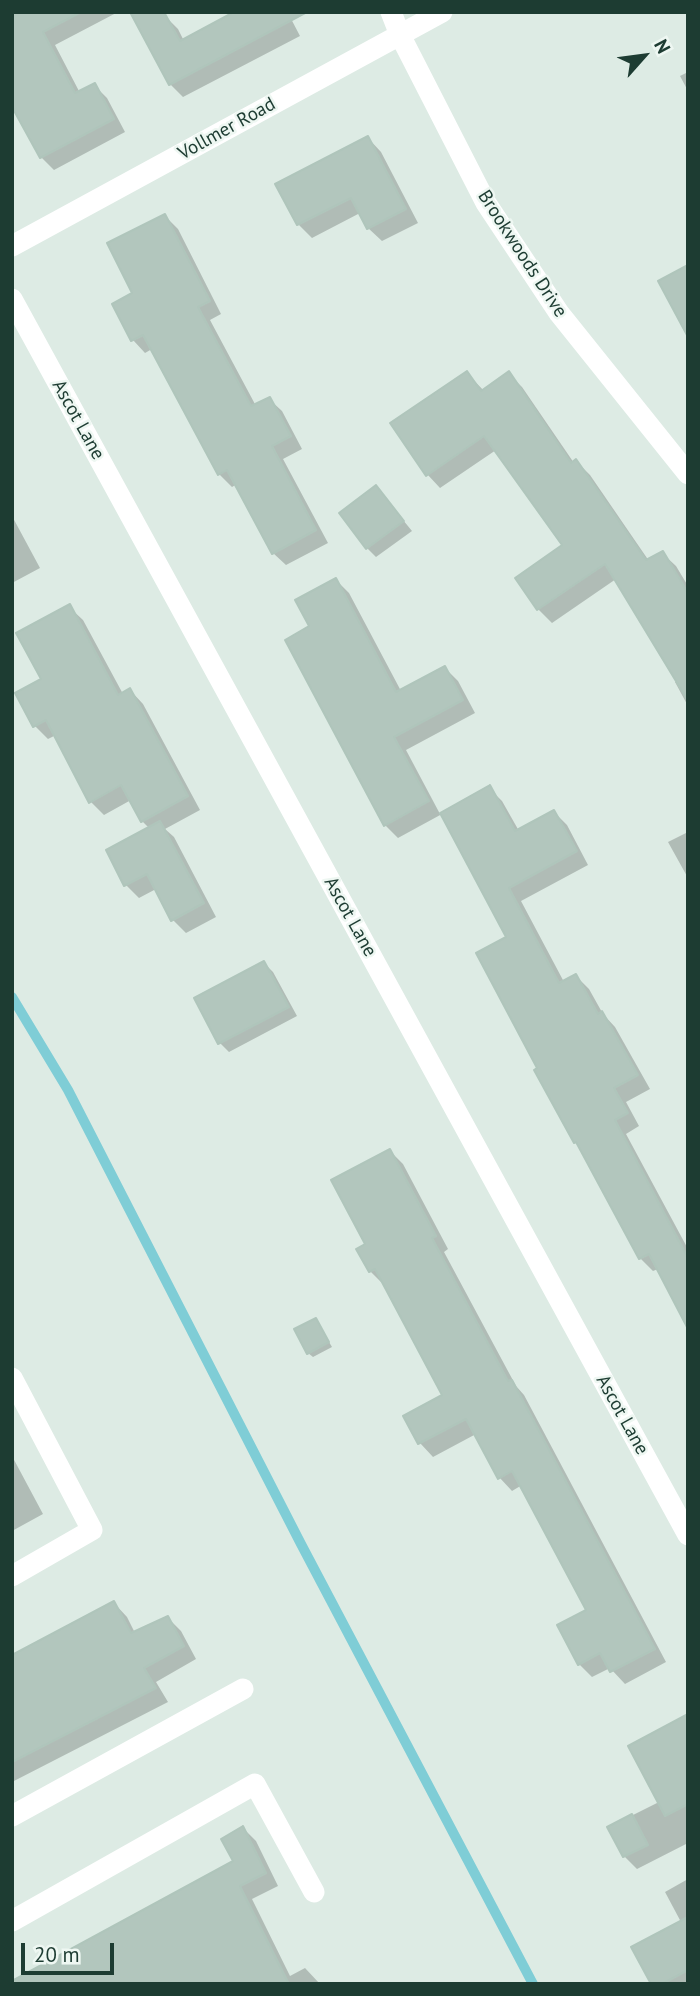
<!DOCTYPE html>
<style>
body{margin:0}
#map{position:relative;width:700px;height:1996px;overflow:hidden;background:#ddebe4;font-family:"PT Sans",sans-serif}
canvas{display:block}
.frame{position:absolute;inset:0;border:14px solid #1d3c32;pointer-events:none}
.north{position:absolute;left:609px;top:21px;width:70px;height:70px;-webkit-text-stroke:5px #eef7f2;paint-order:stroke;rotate:62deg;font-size:19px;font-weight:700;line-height:28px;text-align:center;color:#1d3c32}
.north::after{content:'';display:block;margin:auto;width:24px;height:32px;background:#1d3c32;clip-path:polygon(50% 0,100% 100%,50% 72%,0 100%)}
.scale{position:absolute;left:21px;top:1943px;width:93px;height:32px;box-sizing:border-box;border:4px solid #1d3c32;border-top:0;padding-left:9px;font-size:21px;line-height:24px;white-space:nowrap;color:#1d3c32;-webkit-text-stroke:5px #eef7f2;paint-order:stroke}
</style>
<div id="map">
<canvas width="700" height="1996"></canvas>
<div class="frame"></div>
<div class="north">N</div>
<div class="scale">20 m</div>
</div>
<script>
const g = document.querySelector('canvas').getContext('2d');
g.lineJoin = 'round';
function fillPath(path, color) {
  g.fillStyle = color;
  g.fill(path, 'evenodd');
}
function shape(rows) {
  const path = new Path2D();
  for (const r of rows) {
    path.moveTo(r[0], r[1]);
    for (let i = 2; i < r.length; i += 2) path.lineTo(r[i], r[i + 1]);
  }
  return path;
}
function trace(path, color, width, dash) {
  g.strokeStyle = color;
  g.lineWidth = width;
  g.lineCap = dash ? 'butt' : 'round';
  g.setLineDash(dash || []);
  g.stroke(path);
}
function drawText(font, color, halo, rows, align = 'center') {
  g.font = font + ' "PT Sans",sans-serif';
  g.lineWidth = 5;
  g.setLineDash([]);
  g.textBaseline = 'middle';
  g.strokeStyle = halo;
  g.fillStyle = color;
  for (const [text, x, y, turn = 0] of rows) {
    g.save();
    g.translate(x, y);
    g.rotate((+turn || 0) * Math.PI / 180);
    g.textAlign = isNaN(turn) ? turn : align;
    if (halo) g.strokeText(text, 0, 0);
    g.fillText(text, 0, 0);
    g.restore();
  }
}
fillPath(shape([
 [12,12,118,12,55,45,80,93,94,85,107,98,125,132,54,170,41,157],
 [228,12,290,12,288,13,300,36,183,97,170,84,141,29,165,16,178,29,184,41,230,16],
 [688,72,688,91,680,76],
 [368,138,381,152,418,223,382,241,368,228,360,213,312,238,298,224],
 [165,216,178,229,221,314,210,320,256,406,269,399,282,411,302,449,283,459,328,543,286,565,273,553,237,484,232,487,219,474,152,349,145,353,133,340,134,294],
 [467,373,484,391,509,374,522,387,574,463,576,461,590,475,649,561,662,553,676,566,688,586,688,706,675,682,677,681,616,579,552,623,538,609,517,579,565,546,496,450,440,488,427,474],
 [376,487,412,531,376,557,367,548],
 [12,516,40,568,12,583],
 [336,580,349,593,401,691,445,668,458,681,475,713,406,750,440,814,489,788,502,801,519,831,554,812,567,825,588,865,521,901,564,982,576,976,589,989,603,1014,615,1027,650,1089,626,1102,639,1126,626,1134,688,1249,688,1325,658,1269,653,1271,640,1258,539,1069,509,938,442,814,398,838,385,825,311,627],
 [69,607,83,620,123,694,130,690,143,704,200,810,165,829,174,837,216,917,186,933,173,920,156,889,139,898,126,885,150,829,142,821,131,800,104,815,91,802,56,735,48,739,35,726,43,680],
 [688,832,688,878,668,842],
 [264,963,273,972,297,1016,229,1052,220,1043],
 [390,1151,403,1164,448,1249,444,1252,516,1386,524,1395,666,1662,625,1684,610,1668,592,1677,579,1664,589,1611,522,1485,512,1491,499,1477,476,1434,433,1457,420,1443,405,1416,444,1396,383,1284,370,1271,367,1245],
 [316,1320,332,1347,313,1357,308,1353],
 [12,1456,43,1514,12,1531],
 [114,1603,127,1617,135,1633,168,1618,181,1631,196,1659,156,1682,168,1702,12,1782,12,1657],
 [688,1716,688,1843,637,1869,624,1856,609,1827,659,1802],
 [243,1828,256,1841,278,1886,252,1899,290,1976,305,1968,320,1984,12,1984,235,1862],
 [688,1879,688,1984,653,1984,681,1922,665,1892]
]), '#0003');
trace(shape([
 [12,997,68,1090,301,1544,533,1984]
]), '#7fcdd6', 10);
const building = shape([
 [12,12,81,12,43,32,75,93,95,83,114,119,40,158,12,107,12,12],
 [130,12,164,12,180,41,234,12,307,12,169,85,130,12],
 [368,136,406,209,367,229,351,198,297,225,275,184,368,136],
 [165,214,210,301,198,307,251,406,270,397,291,436,272,446,316,530,272,554,227,470,218,475,143,335,131,341,112,304,132,293,107,243,165,214],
 [688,265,688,337,658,281,688,265],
 [467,371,481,391,509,371,571,463,576,459,646,560,663,551,688,593,688,701,605,564,537,610,515,578,562,545,484,436,426,476,390,423,467,371],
 [376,485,404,521,366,549,339,513,376,485],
 [336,578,396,692,445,666,463,700,394,737,429,801,384,826,285,640,309,626,295,600,336,578],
 [70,604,118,695,130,688,188,796,141,822,121,785,89,803,46,720,33,727,15,693,41,679,16,633,70,604],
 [490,785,515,831,554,810,577,851,509,888,559,983,576,974,598,1014,602,1011,638,1075,614,1088,628,1113,615,1120,688,1258,688,1329,649,1254,639,1259,576,1142,574,1143,534,1070,537,1068,476,953,506,937,440,813,490,785],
 [160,821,204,903,171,921,147,874,124,886,106,850,160,821],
 [264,961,289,1007,218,1044,194,998,264,961],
 [390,1149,436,1236,432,1238,508,1381,512,1380,655,1649,610,1672,600,1653,578,1665,557,1625,586,1610,512,1471,498,1479,466,1419,418,1444,403,1416,442,1395,375,1269,369,1272,356,1249,365,1244,331,1180,390,1149],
 [316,1318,329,1342,307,1354,294,1329,316,1318],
 [114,1601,131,1633,168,1616,184,1646,144,1668,156,1688,12,1762,12,1655,114,1601],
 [688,1714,688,1804,665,1816,628,1746,688,1714],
 [632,1814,648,1845,623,1857,607,1827,632,1814],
 [243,1826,266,1873,240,1886,289,1984,12,1984,12,1981,233,1861,221,1839,243,1826],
 [688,1917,688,1970,662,1984,651,1984,631,1947,688,1917]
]);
fillPath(building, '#b2c6bd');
trace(building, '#afc5bb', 2);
trace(shape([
 [391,12,400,35,486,203,559,313,688,474],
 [12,246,442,12],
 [12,299,688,1535],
 [12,1378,92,1530,12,1576],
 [12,1816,243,1689],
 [12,1921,255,1784,314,1892]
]), '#fff', 21);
drawText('19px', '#1d3c32', '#eef7f2', [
 ["Vollmer Road",227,129,-29],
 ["Brookwoods Drive",522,254,57],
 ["Ascot Lane",78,420,61],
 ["Ascot Lane",350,917,61],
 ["Ascot Lane",622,1415,61]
]);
</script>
